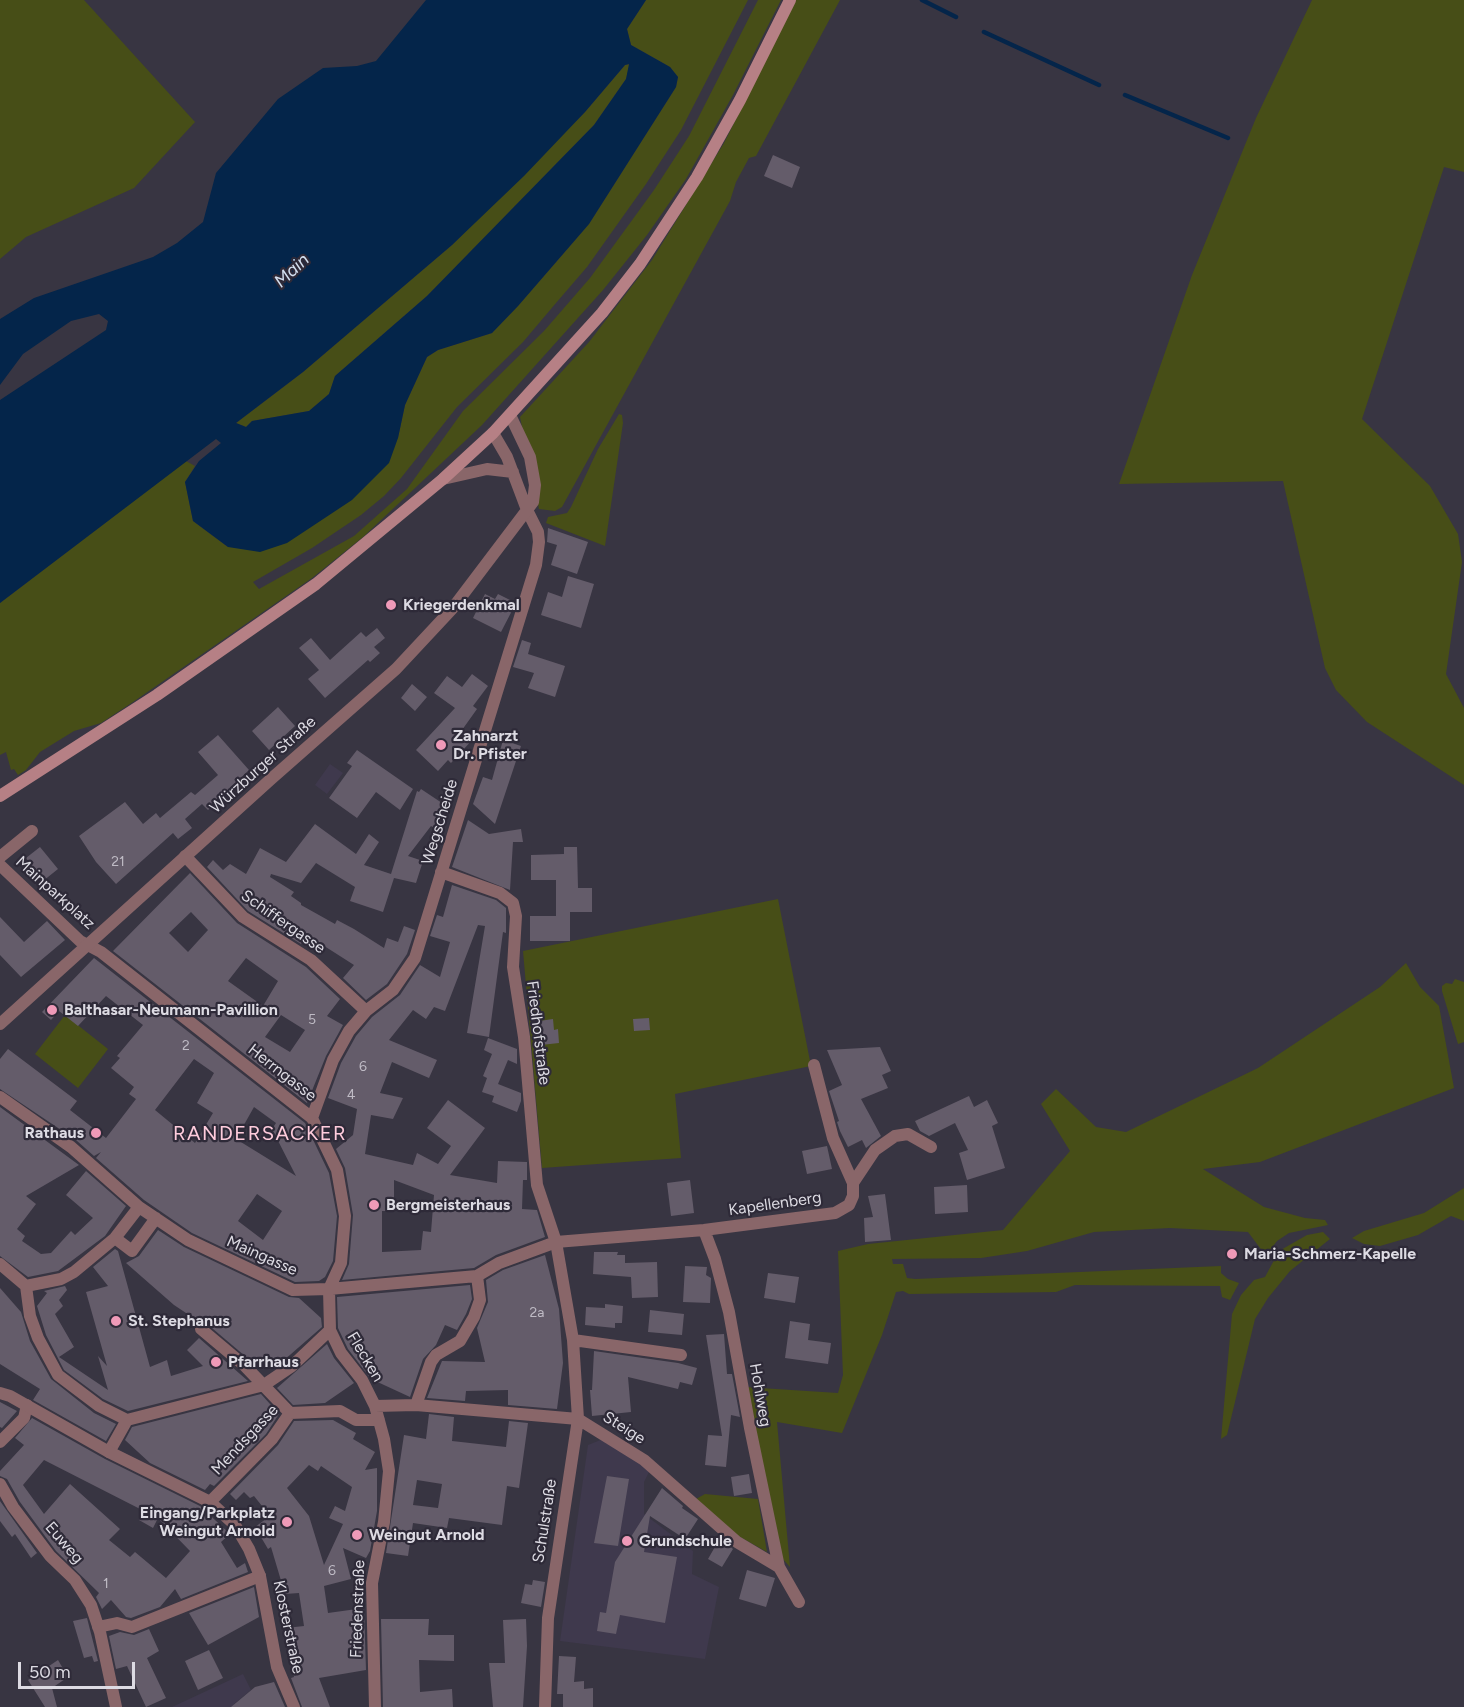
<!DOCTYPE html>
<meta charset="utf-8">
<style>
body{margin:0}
#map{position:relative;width:1464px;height:1707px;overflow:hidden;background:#383542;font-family:Figtree,sans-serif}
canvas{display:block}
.scale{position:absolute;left:18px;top:1662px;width:117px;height:27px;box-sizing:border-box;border:3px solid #dddbe3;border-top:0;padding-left:8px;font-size:18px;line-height:21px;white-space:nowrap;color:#dddbe3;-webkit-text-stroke:4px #2e2a38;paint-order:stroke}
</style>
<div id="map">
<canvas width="1464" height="1707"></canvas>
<div class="scale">50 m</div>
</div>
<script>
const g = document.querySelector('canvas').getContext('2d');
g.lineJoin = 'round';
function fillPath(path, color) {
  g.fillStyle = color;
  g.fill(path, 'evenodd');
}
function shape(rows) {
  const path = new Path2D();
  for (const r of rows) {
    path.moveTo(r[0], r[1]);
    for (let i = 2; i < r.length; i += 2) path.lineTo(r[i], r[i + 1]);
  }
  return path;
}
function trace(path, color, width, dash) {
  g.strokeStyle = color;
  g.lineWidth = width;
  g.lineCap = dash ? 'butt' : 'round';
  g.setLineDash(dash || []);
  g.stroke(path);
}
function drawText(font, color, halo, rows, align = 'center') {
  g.font = font + ' Figtree,sans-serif';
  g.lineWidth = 4.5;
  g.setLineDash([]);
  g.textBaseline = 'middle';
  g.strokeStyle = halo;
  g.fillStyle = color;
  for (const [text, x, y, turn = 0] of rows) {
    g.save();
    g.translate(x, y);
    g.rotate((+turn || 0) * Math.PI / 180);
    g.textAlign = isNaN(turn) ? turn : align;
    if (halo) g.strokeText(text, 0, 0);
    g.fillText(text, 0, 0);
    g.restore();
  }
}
fillPath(shape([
 [330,764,343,773,327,794,315,785],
 [603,1439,650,1470,644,1482,644,1514,693,1551,692,1574,719,1587,705,1659,560,1641,588,1445],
 [243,1674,251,1690,234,1704,235,1707,172,1707]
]), '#3f394d');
fillPath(shape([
 [0,0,84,0,195,122,134,188,26,237,0,259],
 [646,0,748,0,681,130,646,184,587,267,556,303,523,342,457,407,401,478,384,496,361,515,312,548,253,582,259,589,354,536,407,489,463,411,544,331,590,278,654,190,689,136,758,0,781,0,733,95,686,179,647,235,603,290,482,425,363,537,312,578,133,702,101,723,74,731,40,752,26,770,18,775,14,769,11,770,6,752,0,755,0,603,186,461,195,466,185,482,193,521,228,547,398,438,405,405,427,357,438,350,492,333,518,306,589,224,676,87,678,77,670,67,631,45,627,29],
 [796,0,840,0,756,156,749,158,736,182,730,201,562,507,555,511,539,509,520,417,589,342,652,260,724,143],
 [1312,0,1464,0,1464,172,1444,167,1362,419,1430,486,1458,534,1462,562,1446,674,1464,708,1464,785,1367,722,1336,690,1325,668,1283,481,1119,484,1192,275,1256,118],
 [630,64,626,79,594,125,427,296,335,376,329,394,309,411,252,421,246,427,236,423,303,372,452,245,585,112,625,65],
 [619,414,622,415,623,423,605,546,546,523,548,517,567,513,571,507,598,449],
 [778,899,811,1066,675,1094,681,1158,542,1168,523,951],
 [1406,963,1420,987,1439,1006,1454,1088,1260,1162,1203,1169,1264,1207,1305,1218,1325,1220,1328,1225,1289,1233,1277,1241,1267,1254,1260,1248,1248,1232,1170,1228,1094,1232,1027,1251,981,1258,892,1259,893,1264,903,1264,907,1278,915,1279,1221,1266,1221,1273,1228,1279,1239,1283,1230,1300,1222,1297,1220,1286,1075,1285,1056,1292,909,1294,903,1291,896,1292,882,1335,842,1433,777,1422,790,1567,782,1558,745,1387,838,1393,843,1375,838,1251,868,1244,1003,1230,1070,1151,1041,1104,1056,1089,1096,1127,1126,1132,1258,1068,1380,987],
 [1455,979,1464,982,1464,1042,1458,1044,1442,991,1442,986,1446,983,1452,984],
 [65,1015,108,1049,78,1088,35,1054],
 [1464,1188,1464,1221,1451,1216,1418,1235,1380,1246,1364,1244,1352,1238,1364,1231,1424,1213],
 [1323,1232,1330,1239,1290,1271,1268,1298,1255,1319,1227,1435,1221,1439,1232,1314,1241,1295,1254,1280,1265,1277,1279,1251,1307,1235],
 [705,1494,758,1499,767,1552,726,1529,696,1499]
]), '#474e17');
fillPath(shape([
 [426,0,646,0,627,29,631,45,670,67,678,77,676,87,589,224,518,306,492,333,438,350,427,357,405,405,398,438,389,463,352,500,287,543,260,552,228,547,193,521,185,482,199,461,221,443,216,439,0,603,0,400,106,330,108,321,99,314,71,321,23,354,0,385,0,319,34,298,153,257,177,243,203,222,216,173,278,99,323,68,357,66,376,61],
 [629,64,626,79,594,125,427,296,335,376,329,394,309,411,252,421,246,427,236,423,303,372,452,245,524,176,585,112,625,65]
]), '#04254a');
trace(shape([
 [922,0,956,17],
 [984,32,1099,85],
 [1125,95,1228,138]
]), '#04254a', 4.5);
fillPath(shape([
 [773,155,800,167,792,188,764,176],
 [548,528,588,542,577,574,551,565,557,545,547,542],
 [568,576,594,584,581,628,541,615,548,592,562,597],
 [485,594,495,599,498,594,516,603,501,632,473,618],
 [377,628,385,638,374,647,380,653,370,662,368,660,325,698,308,679,319,670,299,648,311,638,330,660,361,632,366,637],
 [522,640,531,643,528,654,565,666,555,697,528,688,534,673,513,667],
 [472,674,488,686,473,706,477,709,462,730,475,736,474,738,451,763,448,760,438,771,416,750,455,708,434,693,447,676,462,687],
 [412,684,427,697,415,711,401,698],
 [278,707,295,726,269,750,252,731],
 [218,735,249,770,208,810,202,804,185,819,192,828,178,839,173,833,116,884,96,862,79,836,125,802,143,824,156,813,160,818,191,792,195,795,218,775,198,752],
 [503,740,521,746,495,824,473,804,483,777,492,780],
 [357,750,413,789,400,810,376,792,357,818,329,798,352,766,347,763],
 [421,789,448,807,434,828,431,826,408,856,423,861,416,883,394,878,383,912,350,901,355,887,316,863,301,883,271,874,270,877,294,892,291,896,301,903,301,905,335,924,337,920,354,929,384,948,387,938,398,942,404,926,415,930,407,954,387,984,366,1000,343,978,354,965,307,935,301,944,248,911,207,867,213,860,223,870,230,864,246,874,260,848,286,862,315,824,356,854,369,834,379,842,364,865,391,874,417,791,419,792],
 [468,820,489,834,521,829,523,842,513,842,510,890,452,867],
 [40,847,58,869,43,881,26,858],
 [564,847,577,847,578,888,592,888,592,912,570,912,570,941,530,941,530,916,556,916,556,880,531,880,531,855,564,854],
 [190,873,237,923,306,967,340,999,327,1016,343,1025,326,1056,307,1103,113,951],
 [191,912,208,930,188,952,169,933],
 [246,958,278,981,263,1006,228,981],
 [281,1015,305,1030,290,1052,265,1037],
 [452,885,496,900,506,908,506,933,503,932,489,1037,467,1033,485,926,478,925,445,1011,434,1007,426,1019,413,1010,389,1040,437,1060,429,1078,392,1062,380,1093,403,1098,393,1119,371,1115,365,1154,413,1165,417,1153,438,1164,451,1146,427,1128,448,1100,485,1128,450,1175,497,1183,498,1161,527,1162,527,1180,523,1180,522,1209,537,1210,545,1237,496,1255,474,1268,342,1280,349,1264,353,1215,345,1168,336,1149,353,1135,357,1109,328,1098,341,1063,356,1036,372,1017,400,995,420,965,440,977,450,942,430,936,437,915,443,917],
 [394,1180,434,1195,431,1232,423,1231,421,1250,382,1252,382,1211,394,1211],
 [0,917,24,942,47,921,65,940,21,977,0,955],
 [94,958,305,1123,329,1173,337,1216,333,1261,325,1277,319,1281,295,1282,192,1233,144,1200,96,1158,101,1152,94,1156,76,1140,0,1089,0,1059,8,1049,77,1101,70,1110,106,1138,136,1099,129,1094,134,1087,111,1068,120,1058,117,1056,143,1025,106,996,78,1026,59,1011,51,1020,42,1012],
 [194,1059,214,1073,197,1103,213,1113,195,1143,155,1110],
 [254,1107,276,1123,272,1129,296,1176,236,1139],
 [257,1194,282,1211,263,1240,238,1221],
 [649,1018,650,1030,634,1031,633,1019],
 [553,1019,554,1030,558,1029,559,1043,541,1045,539,1021],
 [488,1038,517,1049,517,1064,508,1060,498,1084,521,1093,521,1101,517,1112,492,1102,494,1096,482,1092,487,1078,483,1076,492,1054,484,1050],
 [880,1047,891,1071,882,1075,888,1088,861,1099,881,1136,866,1148,862,1140,848,1147,840,1131,837,1122,839,1121,829,1091,842,1085,827,1050],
 [969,1096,974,1107,987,1100,998,1123,992,1126,1005,1168,967,1180,959,1153,968,1150,955,1123,929,1136,920,1131,915,1121],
 [0,1107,79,1165,26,1196,36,1204,17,1229,25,1236,22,1241,41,1254,51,1253,71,1231,75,1235,93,1218,66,1195,86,1171,126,1206,105,1236,58,1271,28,1277,0,1256],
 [827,1146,832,1169,807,1174,802,1151],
 [690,1180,694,1213,671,1216,667,1183],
 [967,1185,968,1212,935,1214,934,1187],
 [885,1194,891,1240,865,1242,864,1218,873,1217,868,1196],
 [158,1230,184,1247,289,1297,299,1298,321,1318,322,1327,275,1368,267,1358,258,1367,206,1323,198,1321,174,1305,126,1263,139,1256],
 [115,1249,118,1251,150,1367,167,1360,171,1376,203,1366,187,1350,199,1338,248,1381,128,1411,103,1399,64,1370,46,1335,37,1306,47,1293,44,1291,65,1286,67,1290,59,1300,63,1306,55,1314,74,1347,59,1357,108,1390,98,1356,107,1366,86,1292,108,1286,93,1267],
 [594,1252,618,1252,617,1255,625,1255,625,1263,657,1262,658,1297,632,1298,631,1277,593,1274],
 [545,1255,559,1309,563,1363,557,1409,508,1405,508,1390,466,1391,465,1401,427,1398,442,1361,485,1362,477,1328,488,1302,486,1280,503,1270],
 [685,1266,707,1267,706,1275,711,1278,710,1303,683,1302],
 [768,1273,799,1277,795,1303,764,1298],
 [470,1285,472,1299,466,1314,457,1330,445,1325,436,1345,423,1359,410,1397,371,1379,348,1349,338,1328,337,1297],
 [0,1288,21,1312,30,1341,51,1379,94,1413,116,1424,106,1441,33,1400,40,1389,0,1364],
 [605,1304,623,1306,622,1323,615,1323,615,1328,585,1325,586,1307,605,1308],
 [650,1310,684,1314,682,1335,648,1332],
 [790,1321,810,1324,808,1340,831,1343,828,1364,785,1358],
 [724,1334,727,1374,732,1374,740,1417,731,1415,726,1467,705,1465,708,1435,722,1436,706,1335],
 [327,1344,334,1358,354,1383,325,1403,293,1405,277,1388],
 [594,1351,678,1363,697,1368,692,1385,680,1382,678,1389,628,1377,631,1412,592,1416,590,1390,592,1390],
 [261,1394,279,1414,266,1434,214,1486,210,1484,205,1490,150,1463,125,1440,132,1427],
 [0,1402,17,1411,2,1428,0,1427],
 [429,1414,454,1417,452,1441,506,1447,509,1421,528,1423,519,1488,507,1486,502,1525,449,1518,447,1528,413,1523,408,1556,386,1553,404,1435,426,1439],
 [417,1480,442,1484,438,1508,413,1505],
 [32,1418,105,1459,200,1506,230,1534,221,1542,237,1568,245,1563,248,1572,181,1599,175,1589,160,1607,131,1618,126,1617,111,1600,102,1609,96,1597,99,1593,56,1551,20,1502,7,1479,0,1476,0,1471,24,1445,15,1438],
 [44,1460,144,1511,139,1520,153,1528,158,1518,190,1551,166,1578,135,1552,130,1557,109,1540,120,1529,70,1484,44,1514,23,1485],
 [333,1420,356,1433,353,1439,375,1452,365,1470,377,1468,377,1511,370,1551,366,1558,343,1548,351,1579,324,1586,328,1613,364,1608,366,1670,319,1678,330,1707,302,1707,291,1678,294,1677,286,1628,304,1626,299,1593,285,1594,271,1547,268,1549,255,1527,270,1516,254,1496,250,1498,244,1492,236,1500,230,1494,278,1445,294,1421],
 [309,1465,318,1471,321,1466,352,1487,345,1511,335,1506,329,1518,343,1524,324,1565,309,1516,287,1488],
 [749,1474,752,1493,734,1496,731,1477],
 [607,1476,629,1479,618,1546,594,1543],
 [662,1488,683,1506,682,1508,698,1519,685,1539,650,1516,644,1552,677,1557,665,1623,620,1615,616,1634,597,1631,600,1612,606,1613,615,1562],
 [0,1501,37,1553,31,1558,15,1534,12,1537,0,1521],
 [720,1538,733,1549,722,1567,708,1559],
 [747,1570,775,1578,766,1607,739,1599],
 [533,1580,545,1582,541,1607,521,1603,525,1584,532,1585],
 [254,1587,259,1617,208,1645,189,1613],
 [87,1618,98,1661,94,1662,92,1656,84,1658,73,1621],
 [381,1619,429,1619,428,1635,454,1635,454,1661,419,1660,420,1692,452,1689,453,1707,383,1707],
 [526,1619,527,1646,523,1707,493,1707,489,1663,505,1663,503,1620],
 [149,1629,159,1651,147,1658,166,1698,146,1707,127,1666,116,1669,109,1636,120,1632,134,1635],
 [209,1650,223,1678,198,1690,185,1661],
 [559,1656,576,1657,574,1682,584,1681,584,1689,593,1688,593,1707,563,1707,563,1694,557,1694],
 [58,1660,68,1677,52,1688,57,1707,45,1707,28,1680],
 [274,1682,285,1707,231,1707,255,1687]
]), '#645c6a');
trace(shape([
 [185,856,243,917,311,960,366,1011],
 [0,857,32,831],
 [0,865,80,941,101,952,312,1118,337,1170,345,1216,341,1263,329,1289],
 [441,872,500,893,513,903,516,916,513,967,524,1037,537,1185,556,1242,573,1340,578,1419,548,1618,545,1707],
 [0,1097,71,1147,139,1207,188,1240,293,1290,329,1289,477,1276,499,1263,556,1242,704,1230,835,1213,849,1205,853,1196,853,1183,833,1138,814,1065],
 [312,1118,333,1060,349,1031,366,1011,393,990,415,958,536,565,539,542,538,532,527,510],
 [853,1183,875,1150,895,1136,908,1134,931,1147],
 [704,1230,715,1259,729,1312,750,1428,779,1567],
 [115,1238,132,1251,156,1218],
 [0,1264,26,1286],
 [26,1286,30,1316,38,1338,58,1375,99,1406,127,1420,264,1385,292,1366,330,1330],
 [26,1286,61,1279,74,1272,115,1238,139,1207],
 [329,1289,330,1330,341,1353,362,1380,375,1406,384,1439,389,1471,384,1522,372,1583,375,1707],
 [201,1329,245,1366,290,1413],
 [573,1340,681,1355],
 [416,1405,431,1362,436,1355,460,1341,474,1317,480,1300,477,1276],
 [375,1406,416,1405,578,1419,644,1460,737,1542,779,1567,799,1602],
 [290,1413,340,1411,356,1420,379,1420],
 [0,1442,24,1418,27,1405],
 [109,1452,127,1420],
 [0,1484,13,1507,50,1556,75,1580,91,1605,100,1632,116,1707],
 [210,1502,272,1439,290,1413],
 [98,1627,117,1623,132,1627,260,1576]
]), '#896669', 12);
trace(shape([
 [493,433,507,457,527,510],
 [443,479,487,469,513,472],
 [0,1024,271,779,396,669,452,609,533,502,535,485,530,457,510,415],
 [0,1393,10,1396,109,1452,210,1502,235,1525,249,1549,260,1576,277,1667,294,1707]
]), '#896669', 12);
trace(shape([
 [0,796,157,695,316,584,443,479,493,433,602,313,640,264,697,177,740,100,790,0]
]), '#b68085', 12);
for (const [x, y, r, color] of [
 [391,605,6,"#ef9ab8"],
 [441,745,6,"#ef9ab8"],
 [52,1010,6,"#ef9ab8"],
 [96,1133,6,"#ef9ab8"],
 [374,1205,6,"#ef9ab8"],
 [1232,1254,6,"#ef9ab8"],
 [116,1321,6,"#ef9ab8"],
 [216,1362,6,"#ef9ab8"],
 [287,1522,6,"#ef9ab8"],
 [357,1535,6,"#ef9ab8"],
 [627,1541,6,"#ef9ab8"]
]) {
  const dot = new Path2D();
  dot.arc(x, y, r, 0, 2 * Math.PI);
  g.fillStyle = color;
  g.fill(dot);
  trace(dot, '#2e2a38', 2);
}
drawText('14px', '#bfbbc5', null, [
 ["21",118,862],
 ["5",312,1020],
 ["2",186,1046],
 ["6",363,1067],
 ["4",351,1095],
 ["2a",537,1313],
 ["6",332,1571],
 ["1",106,1584]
]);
drawText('bold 16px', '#dddbe3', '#2e2a38', [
 ["Kriegerdenkmal",403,605],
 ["Zahnarzt",453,736],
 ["Dr. Pfister",453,754],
 ["Balthasar-Neumann-Pavillion",64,1010],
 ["Rathaus",84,1133,"right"],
 ["Bergmeisterhaus",386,1205],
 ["Maria-Schmerz-Kapelle",1244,1254],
 ["St. Stephanus",128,1321],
 ["Pfarrhaus",228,1362],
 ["Eingang/Parkplatz",275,1513,"right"],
 ["Weingut Arnold",275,1531,"right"],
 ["Weingut Arnold",369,1535],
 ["Grundschule",639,1541]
], 'left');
drawText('16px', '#dddbe3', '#2e2a38', [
 ["Würzburger Straße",263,765,-42],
 ["Wegscheide",440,822,-73],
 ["Mainparkplatz",55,893,42],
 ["Schiffergasse",283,922,35],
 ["Friedhofstraße",538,1033,83],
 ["Herrngasse",282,1073,38],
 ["Kapellenberg",775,1204,-8],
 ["Maingasse",262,1256,24],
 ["Flecken",365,1357,59],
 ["Hohlweg",760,1395,80],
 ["Steige",624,1428,32],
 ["Mendsgasse",245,1440,-47],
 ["Schulstraße",545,1521,-81],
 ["Euweg",64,1543,49],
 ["Friedenstraße",358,1609,-88],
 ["Klosterstraße",288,1627,78]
]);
drawText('italic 18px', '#d4e0f0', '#2e2a38', [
 ["Main",292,271,-43]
]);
g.letterSpacing = '1.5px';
drawText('20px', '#feccdc', '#2e2a38', [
 ["RANDERSACKER",260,1134]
]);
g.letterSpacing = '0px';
</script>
